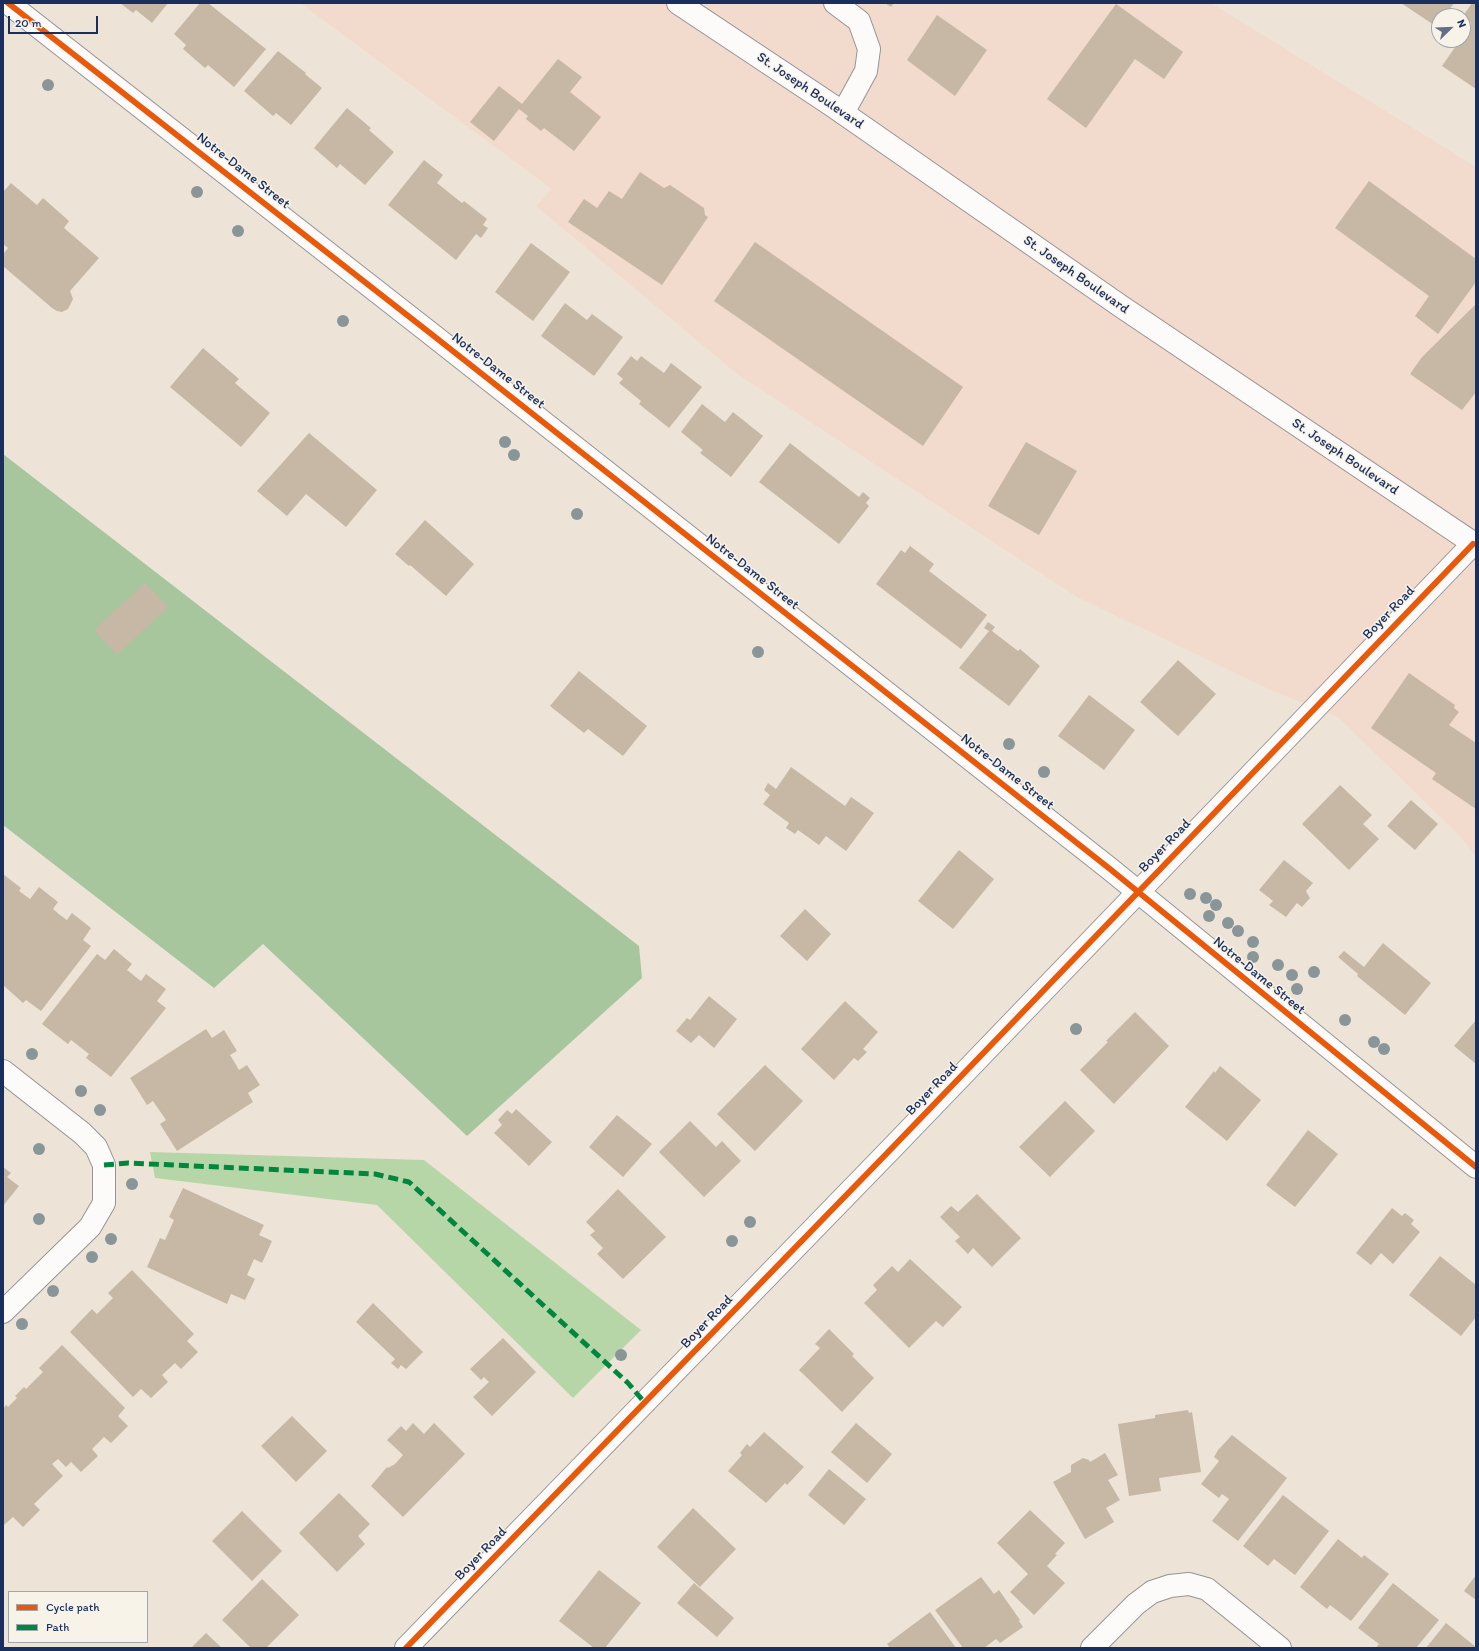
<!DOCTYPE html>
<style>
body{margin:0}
#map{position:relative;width:1479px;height:1651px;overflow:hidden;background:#ede4d7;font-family:Itim,sans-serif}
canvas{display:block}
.frame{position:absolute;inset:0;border:4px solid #1b2f5e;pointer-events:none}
.legend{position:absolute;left:8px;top:1591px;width:140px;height:52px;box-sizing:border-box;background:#f7f3e8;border:1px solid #9fa5b1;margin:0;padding:5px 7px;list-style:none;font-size:12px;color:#1b2f5e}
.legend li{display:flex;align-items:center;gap:8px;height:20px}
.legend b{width:20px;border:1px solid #9fa5b1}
.north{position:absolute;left:1431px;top:8px;width:40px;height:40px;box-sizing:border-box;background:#f7f3e8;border:1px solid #9fa5b1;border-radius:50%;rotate:67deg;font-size:11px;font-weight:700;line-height:16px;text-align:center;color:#1b2f5e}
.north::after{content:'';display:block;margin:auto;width:14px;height:18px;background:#646e88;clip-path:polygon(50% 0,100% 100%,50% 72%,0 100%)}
.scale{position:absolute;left:8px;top:16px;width:90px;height:18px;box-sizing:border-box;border:2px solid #1b2f5e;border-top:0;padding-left:5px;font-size:12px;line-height:14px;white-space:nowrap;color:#1b2f5e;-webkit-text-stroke:3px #f7f3e8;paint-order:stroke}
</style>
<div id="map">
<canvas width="1479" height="1651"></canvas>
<div class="frame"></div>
<ul class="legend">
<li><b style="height:5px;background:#e8590c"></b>Cycle path</li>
<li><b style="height:5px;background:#00873e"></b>Path</li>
</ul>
<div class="north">N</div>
<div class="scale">20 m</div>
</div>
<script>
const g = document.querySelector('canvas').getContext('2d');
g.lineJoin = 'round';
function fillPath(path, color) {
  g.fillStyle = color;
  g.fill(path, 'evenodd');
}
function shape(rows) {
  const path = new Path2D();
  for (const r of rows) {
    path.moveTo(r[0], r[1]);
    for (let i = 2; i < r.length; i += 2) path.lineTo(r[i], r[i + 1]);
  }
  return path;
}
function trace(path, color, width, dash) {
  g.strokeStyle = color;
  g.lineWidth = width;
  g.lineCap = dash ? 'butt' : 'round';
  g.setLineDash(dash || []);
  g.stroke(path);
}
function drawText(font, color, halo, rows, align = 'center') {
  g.font = font + ' Itim,sans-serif';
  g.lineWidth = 3;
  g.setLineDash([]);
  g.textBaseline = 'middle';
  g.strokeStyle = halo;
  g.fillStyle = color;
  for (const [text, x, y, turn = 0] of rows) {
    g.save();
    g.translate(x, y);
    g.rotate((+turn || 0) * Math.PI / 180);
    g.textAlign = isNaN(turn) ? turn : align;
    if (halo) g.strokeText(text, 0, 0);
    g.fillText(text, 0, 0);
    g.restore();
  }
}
fillPath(shape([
 [300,3,1211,3,1476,167,1476,857,1460,836,1338,717,1273,691,1077,597,736,373,536,206,552,189]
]), '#f2dacc');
fillPath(shape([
 [150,1152,424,1160,641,1330,573,1398,377,1205,155,1178]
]), '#b7d6a8');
fillPath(shape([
 [3,454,639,946,642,978,467,1136,263,944,214,988,3,825]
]), '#a8c69e');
fillPath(shape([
 [120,3,168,3,152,23,136,10,133,13],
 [200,3,208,3,266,49,234,87,208,65,205,68,183,49,186,45,174,34],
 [885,3,894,3,891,7],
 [1401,3,1454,3,1445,16,1439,16,1439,25,1437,27],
 [1472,3,1476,3,1476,89,1442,66,1460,40,1463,40,1463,35,1471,23,1463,18,1463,16],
 [1116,4,1183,52,1164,79,1135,59,1086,128,1047,99],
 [937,15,987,50,955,96,907,60],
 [278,51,306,73,305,74,322,88,291,125,276,113,273,116,244,91],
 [558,59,582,77,570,92,601,117,574,151,544,128,541,131,526,119,528,116,519,109,494,141,470,122,499,86,522,104],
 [347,108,371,128,369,130,394,152,365,185,340,164,337,168,314,148],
 [424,160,443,175,437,183,462,203,464,201,487,219,483,225,488,228,481,238,476,234,456,260,388,205],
 [640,172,664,188,670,185,704,208,705,215,708,217,662,285,568,222,584,199,597,208,609,191,622,199],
 [1369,181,1476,259,1476,282,1438,334,1415,316,1429,296,1335,228],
 [11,183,37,205,43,198,69,221,64,228,99,258,70,291,73,299,68,309,62,312,57,311,52,308,3,266,3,254,8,248,3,244,3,192],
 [755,242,963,387,923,446,714,301],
 [531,243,570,272,533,321,495,292],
 [565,303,587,320,592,314,623,337,594,376,541,336],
 [1476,304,1476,392,1462,410,1410,374,1422,357],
 [203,348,239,379,235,383,270,413,241,447,170,387],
 [631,356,637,361,641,356,664,373,671,363,702,387,669,428,639,404,641,401,619,383,623,379,617,374],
 [702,404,725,422,733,412,763,436,731,477,700,453,703,450,681,432],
 [309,433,377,490,346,527,306,494,287,516,257,491],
 [1026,442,1077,471,1039,535,988,506],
 [790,443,859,497,863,492,870,498,866,503,869,506,839,544,759,482],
 [425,520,474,564,446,596,410,565,409,566,395,554],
 [910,546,934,564,929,571,987,615,961,649,876,584,901,550,905,553],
 [145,583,168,607,117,655,94,630],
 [988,622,995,627,992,631,1018,651,1020,649,1040,666,1009,706,959,668,989,631,984,628],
 [1178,660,1216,694,1178,736,1140,702],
 [579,671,647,726,623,756,588,729,584,733,550,706],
 [1409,673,1455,705,1454,708,1459,712,1449,725,1476,743,1476,809,1432,779,1436,773,1371,728],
 [1089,695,1135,730,1104,770,1058,736],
 [791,767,845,806,851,797,874,813,846,851,826,836,819,845,798,830,795,834,786,828,789,823,763,804,770,795,764,790,768,783,776,789],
 [1340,785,1372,815,1363,824,1379,839,1349,870,1302,824],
 [1411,800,1438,824,1415,850,1387,826],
 [959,850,994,879,953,929,918,901],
 [1284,860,1313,883,1306,891,1310,898,1302,907,1297,903,1286,917,1269,905,1273,901,1259,890],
 [3,874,21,888,19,891,30,899,39,887,58,902,53,909,60,915,67,920,72,913,91,928,83,940,91,946,41,1011,26,1000,23,1003,3,985],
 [805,909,831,934,807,961,780,936],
 [1383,943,1431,983,1405,1015,1357,976,1358,974,1338,957,1344,951,1364,967],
 [114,949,132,964,127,970,137,978,141,981,146,974,166,989,157,1001,166,1008,111,1077,86,1058,89,1054,71,1040,68,1044,42,1024,97,954,105,960],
 [709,996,737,1019,714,1048,699,1035,691,1043,676,1031,687,1018,690,1020],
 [845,1001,878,1032,863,1049,867,1052,858,1061,854,1058,834,1080,801,1049],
 [1135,1012,1169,1046,1114,1104,1080,1070,1108,1042,1106,1041],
 [1476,1020,1476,1064,1454,1046],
 [206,1029,212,1038,224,1030,237,1051,230,1055,235,1063,239,1070,247,1065,260,1085,248,1093,253,1102,177,1151,160,1124,166,1120,153,1101,147,1105,130,1078],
 [765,1065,803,1101,755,1151,717,1114],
 [1220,1066,1261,1100,1227,1141,1185,1107,1214,1071,1215,1073],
 [1065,1101,1095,1131,1050,1177,1019,1147],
 [516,1109,552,1142,529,1166,494,1133,502,1125,498,1120,507,1110,512,1114],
 [617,1115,652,1144,623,1177,589,1147],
 [690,1121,716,1147,722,1141,741,1161,704,1197,659,1152],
 [1308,1130,1338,1154,1295,1207,1266,1185],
 [3,1167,11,1173,7,1177,19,1186,3,1206],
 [183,1188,264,1225,259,1235,272,1241,262,1263,254,1259,247,1275,255,1279,245,1300,231,1294,227,1304,147,1267,160,1238,165,1240,174,1220,169,1217],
 [618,1189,666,1237,623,1279,597,1254,603,1248,590,1235,595,1231,586,1222],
 [977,1194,1021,1238,992,1267,973,1248,968,1254,955,1241,960,1237,940,1217,951,1206,958,1212],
 [1392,1208,1402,1216,1405,1213,1414,1220,1411,1224,1420,1232,1393,1264,1381,1253,1371,1265,1356,1253],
 [1440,1256,1476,1285,1476,1317,1461,1336,1409,1295],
 [910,1259,962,1307,943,1327,936,1321,909,1348,864,1303,877,1290,873,1285,892,1266,898,1272],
 [132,1270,194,1334,187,1341,198,1352,181,1369,175,1363,162,1375,168,1382,151,1398,141,1389,133,1397,70,1332,92,1309,97,1314,113,1298,108,1293],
 [373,1303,423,1352,406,1369,401,1365,398,1369,391,1363,395,1359,356,1322],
 [829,1329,854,1354,852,1356,874,1378,842,1412,799,1370,820,1348,815,1344],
 [503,1338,536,1372,492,1416,473,1397,489,1382,484,1377,481,1380,470,1369],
 [62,1345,125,1408,118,1416,128,1426,111,1443,104,1437,92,1449,98,1456,81,1472,71,1462,66,1467,58,1459,52,1464,63,1476,34,1504,40,1510,23,1527,13,1517,4,1525,3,1523,3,1409,6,1405,8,1407,17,1398,15,1396,24,1387,26,1389,43,1372,39,1368],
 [1188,1410,1189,1413,1192,1412,1201,1472,1159,1478,1161,1491,1129,1496,1118,1424,1155,1418,1155,1415],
 [292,1416,327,1451,296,1482,261,1446],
 [413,1423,424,1434,434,1423,465,1454,403,1517,371,1486,387,1467,388,1468,395,1464,403,1455,387,1440,401,1426,406,1431],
 [856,1423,892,1454,867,1483,831,1452],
 [764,1432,804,1467,787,1485,785,1483,766,1503,728,1471,742,1455,740,1453,747,1444,750,1447],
 [1232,1435,1287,1478,1238,1541,1212,1521,1229,1499,1222,1494,1219,1498,1201,1484,1219,1461,1214,1457,1218,1450],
 [1105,1453,1118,1475,1108,1480,1120,1500,1106,1508,1114,1522,1085,1539,1053,1482,1071,1472,1071,1465,1083,1458,1089,1460,1090,1462],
 [829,1469,866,1499,844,1525,808,1495],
 [339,1493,370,1524,358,1536,365,1544,337,1572,299,1533],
 [1283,1495,1329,1531,1295,1575,1274,1559,1268,1566,1243,1546],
 [693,1508,736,1549,700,1587,657,1547],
 [1030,1510,1065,1543,1055,1554,1057,1555,1047,1566,1065,1583,1034,1615,1010,1592,1028,1574,997,1543],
 [242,1511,282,1551,252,1581,212,1541],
 [1338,1539,1362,1558,1364,1555,1389,1574,1351,1621,1330,1605,1327,1609,1300,1587],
 [599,1570,641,1603,605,1648,594,1648,559,1621],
 [1476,1575,1476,1600,1464,1591],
 [981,1577,994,1594,999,1590,1020,1620,1019,1621,1023,1627,1000,1643,996,1639,984,1648,963,1648,935,1610],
 [262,1579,299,1615,266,1648,251,1648,222,1620],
 [694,1583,734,1618,717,1637,677,1603],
 [1393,1583,1439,1620,1416,1648,1376,1648,1379,1644,1358,1628],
 [930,1612,956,1648,890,1648,887,1644],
 [1446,1623,1476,1647,1476,1648,1426,1648],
 [206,1633,222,1648,191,1648]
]), '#c6b8a4');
const minor = shape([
 [8,3,430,333,1110,869,1476,1167],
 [835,3,859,21,869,49,866,71,843,113],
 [3,1071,82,1133,96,1147,104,1165,104,1203,90,1227,3,1312],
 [406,1648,892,1148,1473,544],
 [1092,1648,1136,1604,1152,1592,1170,1586,1189,1584,1207,1589,1280,1648]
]);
const major = shape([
 [678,3,833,106,1122,307,1476,545]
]);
trace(minor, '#959394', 24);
trace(major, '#959394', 24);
trace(minor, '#fcfbf9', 22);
trace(major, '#fcfbf9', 22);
trace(shape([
 [104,1165,128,1163,375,1174,409,1182,628,1383,645,1403]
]), '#00873e', 5, [10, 5]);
trace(shape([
 [8,3,430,333,1110,869,1476,1167],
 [406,1648,892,1148,1473,544]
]), '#e8590c', 6);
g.fillStyle = '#899699';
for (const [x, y] of [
 [48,85],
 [197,192],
 [238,231],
 [343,321],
 [505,442],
 [514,455],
 [577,514],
 [758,652],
 [1009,744],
 [1044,772],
 [1190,894],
 [1206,898],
 [1216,905],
 [1209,916],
 [1228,923],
 [1238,931],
 [1253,942],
 [1253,957],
 [1278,965],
 [1314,972],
 [1292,975],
 [1297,989],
 [1345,1020],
 [1076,1029],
 [1374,1042],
 [1384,1049],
 [32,1054],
 [81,1091],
 [100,1110],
 [39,1149],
 [132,1184],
 [39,1219],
 [750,1222],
 [111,1239],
 [732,1241],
 [92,1257],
 [53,1291],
 [22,1324],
 [621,1355]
]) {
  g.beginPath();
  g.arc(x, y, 6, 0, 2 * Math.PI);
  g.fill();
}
drawText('14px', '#1b2f5e', '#f7f3e8', [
 ["St. Joseph Boulevard",810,91,34],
 ["Notre-Dame Street",243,171,38],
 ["St. Joseph Boulevard",1076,275,35],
 ["Notre-Dame Street",498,371,38],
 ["St. Joseph Boulevard",1345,457,34],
 ["Notre-Dame Street",752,572,38],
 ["Boyer Road",1389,613,-46],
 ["Notre-Dame Street",1007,772,38],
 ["Boyer Road",1165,846,-46],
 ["Notre-Dame Street",1259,976,39],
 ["Boyer Road",932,1089,-46],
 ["Boyer Road",707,1322,-46],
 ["Boyer Road",481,1554,-46]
]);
</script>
